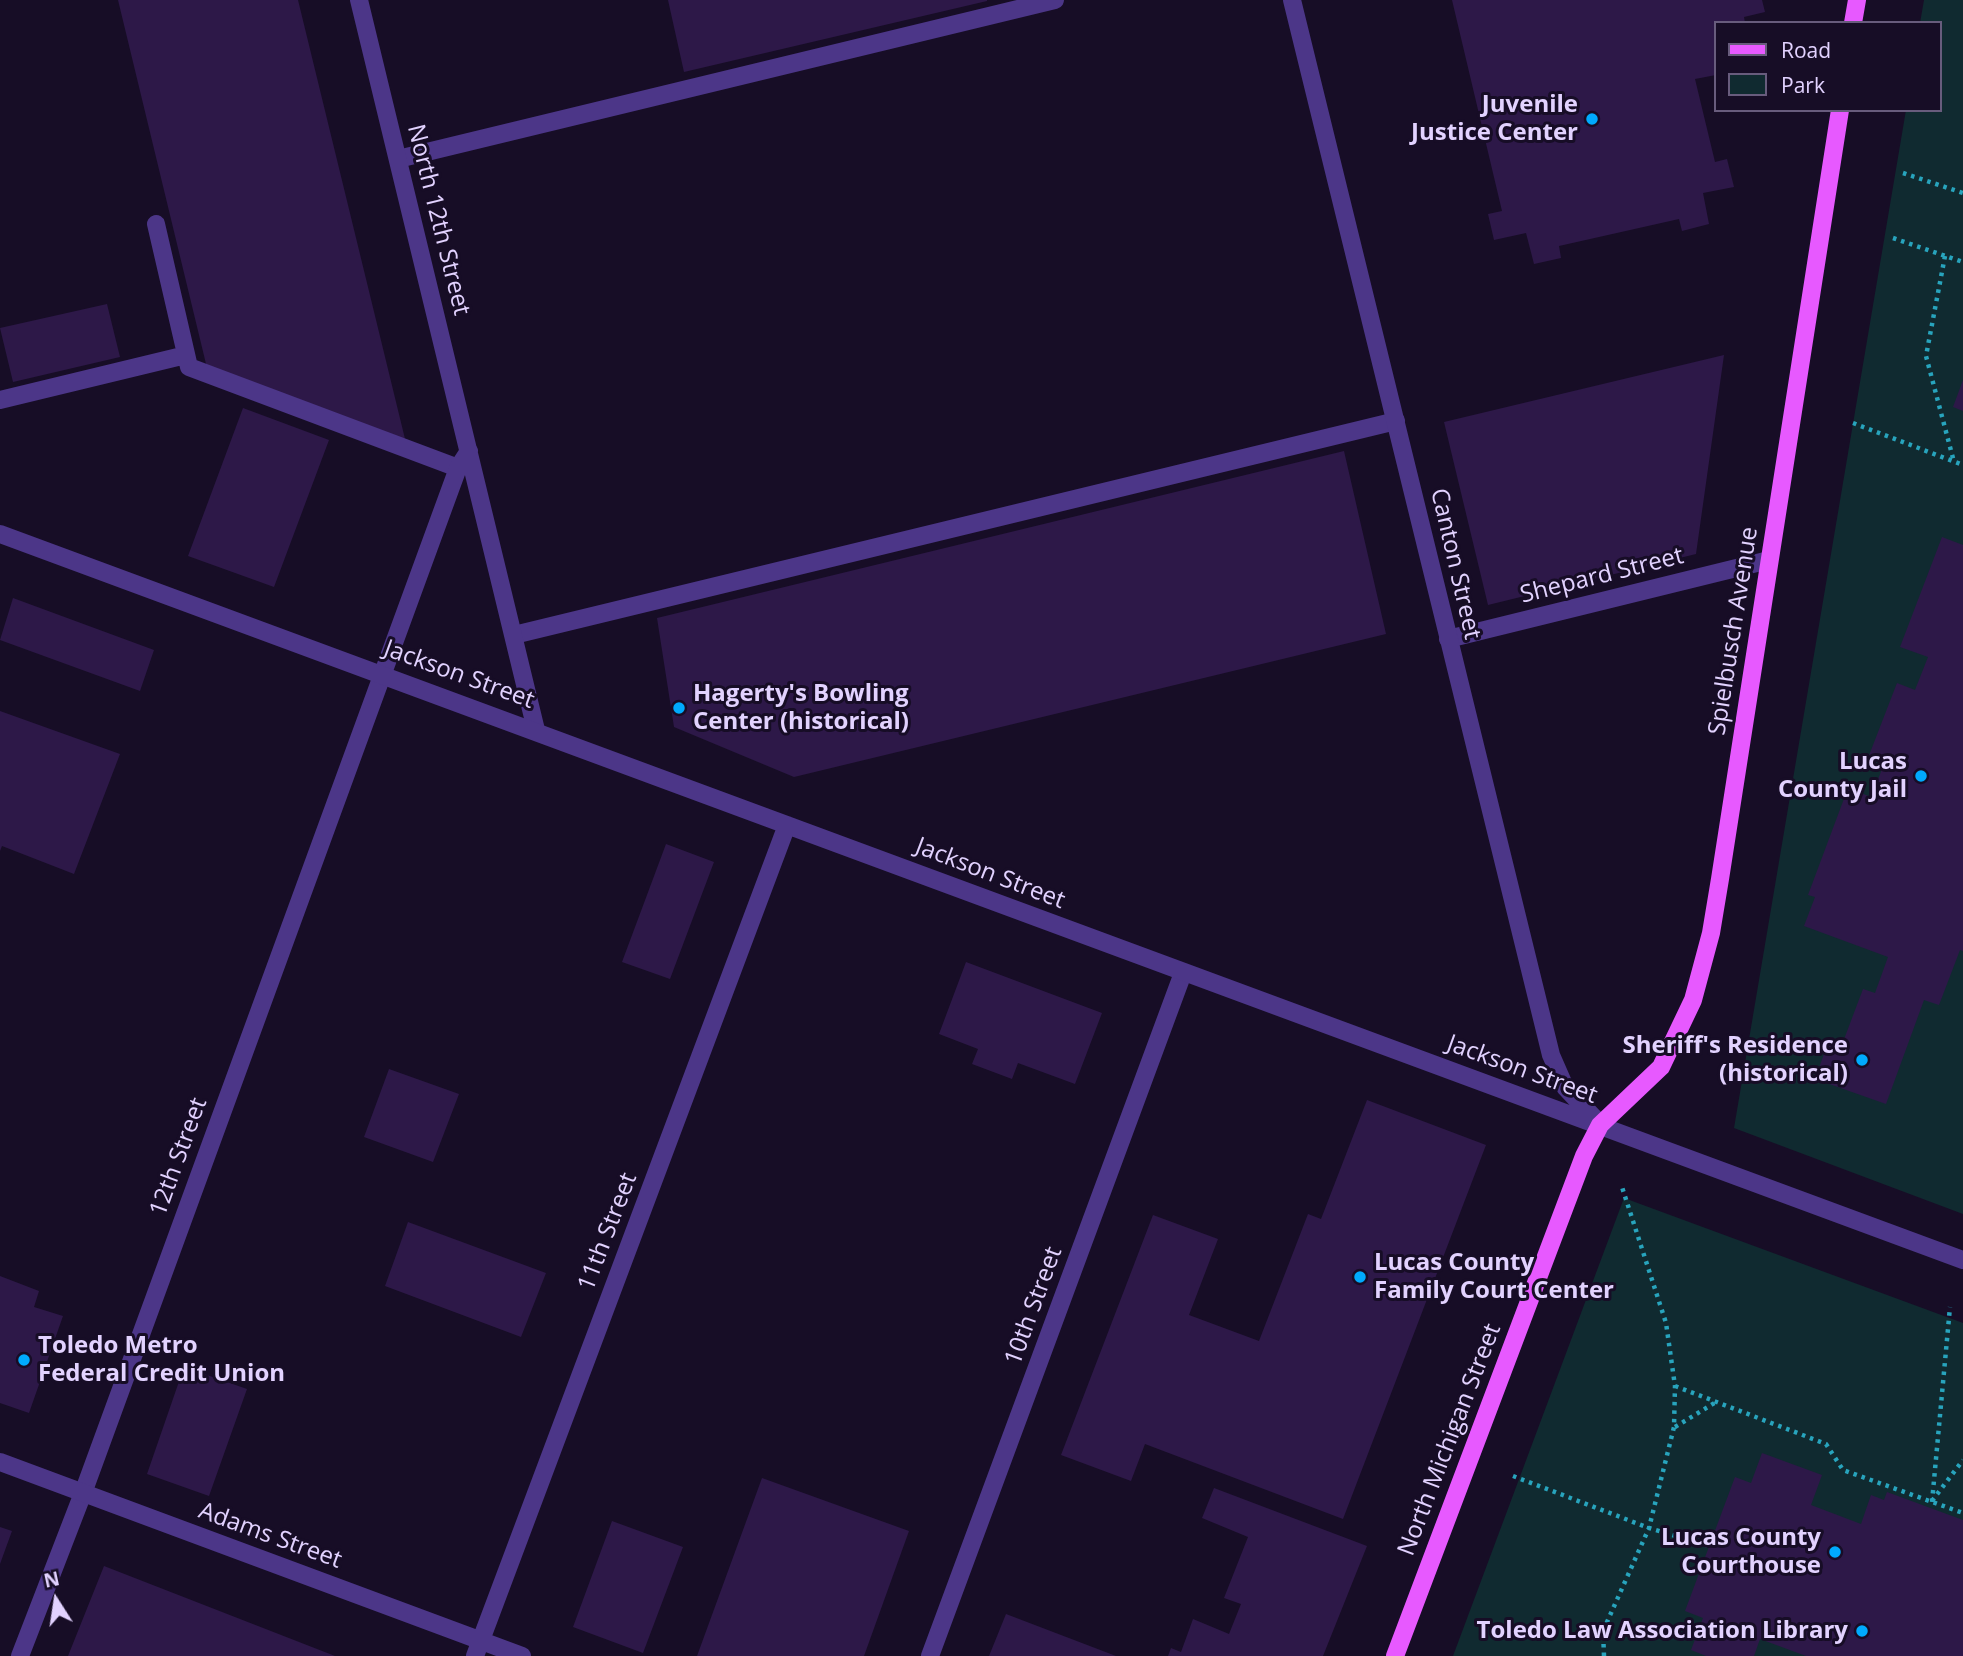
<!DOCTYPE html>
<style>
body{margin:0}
#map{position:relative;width:1963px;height:1656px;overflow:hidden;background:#170d26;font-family:"Open Sans",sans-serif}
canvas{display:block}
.legend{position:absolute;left:1714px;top:21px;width:228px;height:91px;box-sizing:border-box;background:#170d26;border:2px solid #685c7d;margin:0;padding:9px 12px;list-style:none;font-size:21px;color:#e2d2ff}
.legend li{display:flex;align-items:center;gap:14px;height:35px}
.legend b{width:35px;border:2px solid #685c7d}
.north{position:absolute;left:21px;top:1565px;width:70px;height:70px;-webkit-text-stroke:5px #170d26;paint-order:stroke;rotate:348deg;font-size:19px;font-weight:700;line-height:28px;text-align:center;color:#e2d2ff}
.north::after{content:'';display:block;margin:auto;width:24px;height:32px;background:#e2d2ff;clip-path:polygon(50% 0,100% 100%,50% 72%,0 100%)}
</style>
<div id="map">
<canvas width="1963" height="1656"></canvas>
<ul class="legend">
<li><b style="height:9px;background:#e759ff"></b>Road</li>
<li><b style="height:19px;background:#102a30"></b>Park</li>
</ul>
<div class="north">N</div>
</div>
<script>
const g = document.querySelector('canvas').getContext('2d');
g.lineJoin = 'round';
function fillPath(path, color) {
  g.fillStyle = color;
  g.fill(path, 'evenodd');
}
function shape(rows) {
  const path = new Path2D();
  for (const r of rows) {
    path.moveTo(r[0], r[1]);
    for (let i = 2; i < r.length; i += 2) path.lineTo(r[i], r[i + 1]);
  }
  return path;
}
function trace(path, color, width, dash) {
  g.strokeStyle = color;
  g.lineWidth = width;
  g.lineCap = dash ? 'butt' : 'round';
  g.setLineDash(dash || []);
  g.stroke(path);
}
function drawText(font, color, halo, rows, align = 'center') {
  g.font = font + ' "Open Sans",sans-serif';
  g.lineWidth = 6;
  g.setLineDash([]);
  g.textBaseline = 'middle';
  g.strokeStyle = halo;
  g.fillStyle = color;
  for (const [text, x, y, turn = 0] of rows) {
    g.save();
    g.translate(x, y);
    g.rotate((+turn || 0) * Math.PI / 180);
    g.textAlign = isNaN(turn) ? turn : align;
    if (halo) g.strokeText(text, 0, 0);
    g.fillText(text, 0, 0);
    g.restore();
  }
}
fillPath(shape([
 [1924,0,1963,0,1963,1214,1734,1128,1906,110,1940,110,1940,23,1920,23],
 [1624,1198,1963,1323,1963,1656,1453,1656]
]), '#102a30');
fillPath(shape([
 [118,0,298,0,406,443,207,368],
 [668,0,987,0,987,1,684,72],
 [1452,0,1762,0,1765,12,1744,17,1745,23,1716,23,1716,75,1695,79,1715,162,1727,159,1734,187,1703,193,1709,224,1682,231,1679,219,1559,246,1561,258,1534,264,1526,233,1494,240,1488,214,1502,211],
 [107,304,120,357,13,382,0,328],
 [1724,355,1696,554,1488,605,1444,422],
 [1963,380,1963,411,1953,407],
 [243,408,329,440,274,587,188,556],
 [1344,451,1386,634,794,777,674,727,657,618],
 [1942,537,1963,545,1963,951,1960,950,1939,1005,1924,1000,1886,1104,1815,1079,1830,1037,1843,1042,1863,989,1875,993,1888,957,1804,926,1815,897,1808,895,1848,788,1871,797,1884,764,1868,758,1897,683,1915,690,1928,657,1900,647],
 [13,598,154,650,140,691,0,640],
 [0,711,120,754,74,874,2,846,0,851],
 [666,844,714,862,670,979,622,962],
 [966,962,1102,1013,1075,1084,1018,1063,1012,1079,972,1064,978,1049,939,1034],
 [389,1069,459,1094,433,1162,364,1137],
 [1367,1100,1486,1145,1343,1519,1145,1444,1131,1481,1061,1455,1153,1215,1218,1239,1189,1315,1259,1341,1308,1214,1321,1219],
 [408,1222,546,1273,521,1337,385,1286],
 [0,1276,39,1291,34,1307,63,1316,29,1413,0,1403],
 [184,1367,247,1389,209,1496,147,1474],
 [1762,1453,1822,1475,1811,1505,1861,1524,1871,1495,1884,1500,1887,1492,1963,1520,1963,1656,1806,1656,1760,1639,1754,1656,1706,1656,1691,1650,1703,1618,1685,1611,1735,1477,1751,1483],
 [762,1478,909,1531,864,1656,697,1656],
 [1214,1488,1367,1546,1323,1656,1168,1656,1171,1648,1181,1652,1193,1619,1229,1634,1241,1604,1224,1598,1248,1537,1202,1518],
 [612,1521,683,1547,643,1653,573,1627],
 [0,1527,12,1531,0,1564],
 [104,1566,335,1656,68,1656],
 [1006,1614,1116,1656,989,1656]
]), '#2d1848');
trace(shape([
 [1903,173,1963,193],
 [1893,238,1963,262],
 [1945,256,1926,356,1954,462],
 [1853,423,1963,465],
 [1675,1386,1826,1444,1843,1470,1963,1513],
 [1675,1427,1716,1402],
 [1513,1476,1649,1528,1709,1546],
 [1932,1501,1963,1460],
 [1932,1502,1950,1307],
 [1604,1656,1603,1631,1649,1528,1674,1427,1675,1386,1666,1323,1621,1184]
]), '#28a4bd', 4.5, [3.5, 5]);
trace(shape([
 [398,159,1055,0],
 [156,224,189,367,458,468],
 [0,400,186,355],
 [514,635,1396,421]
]), '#4c3688', 18);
trace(shape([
 [359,0,536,730],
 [1448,639,1769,560],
 [20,1656,83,1493,458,468,469,451],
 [930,1656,1183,973]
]), '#4c3688', 18);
trace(shape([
 [1292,0,1551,1055,1565,1087,1598,1122],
 [0,534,1963,1260],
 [0,1462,522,1656],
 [475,1656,787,825]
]), '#4c3688', 18);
trace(shape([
 [1853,23,1857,0],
 [1395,1656,1584,1156,1600,1125,1661,1067,1693,1000,1711,933,1720,879,1840,110]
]), '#e759ff', 18);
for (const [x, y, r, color] of [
 [1592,119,7,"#00aafd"],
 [679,708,7,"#00aafd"],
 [1921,776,7,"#00aafd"],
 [1862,1060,7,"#00aafd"],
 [1360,1277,7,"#00aafd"],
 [24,1360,7,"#00aafd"],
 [1835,1552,7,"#00aafd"],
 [1862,1631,7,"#00aafd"]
]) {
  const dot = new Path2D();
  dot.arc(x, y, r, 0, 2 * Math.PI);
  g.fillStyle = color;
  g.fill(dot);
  trace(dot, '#170d26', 2.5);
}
drawText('bold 24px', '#e2d2ff', '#170d26', [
 ["Juvenile",1578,105],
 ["Justice Center",1578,133],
 ["Hagerty's Bowling",693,694,"left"],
 ["Center (historical)",693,722,"left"],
 ["Lucas",1907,762],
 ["County Jail",1907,790],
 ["Sheriff's Residence",1848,1046],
 ["(historical)",1848,1074],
 ["Lucas County",1374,1263,"left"],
 ["Family Court Center",1374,1291,"left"],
 ["Toledo Metro",38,1346,"left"],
 ["Federal Credit Union",38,1374,"left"],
 ["Lucas County",1821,1538],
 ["Courthouse",1821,1566],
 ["Toledo Law Association Library",1848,1631]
], 'right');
drawText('24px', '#e2d2ff', '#170d26', [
 ["North 12th Street",438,220,76],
 ["Canton Street",1455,564,77],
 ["Shepard Street",1602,576,-14],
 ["Spielbusch Avenue",1734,631,-81],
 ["Jackson Street",459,675,20],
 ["Jackson Street",990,874,21],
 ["Jackson Street",1522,1070,20],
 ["12th Street",179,1157,-70],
 ["11th Street",608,1232,-69],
 ["10th Street",1034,1306,-70],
 ["North Michigan Street",1450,1440,-69],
 ["Adams Street",270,1536,20]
]);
</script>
